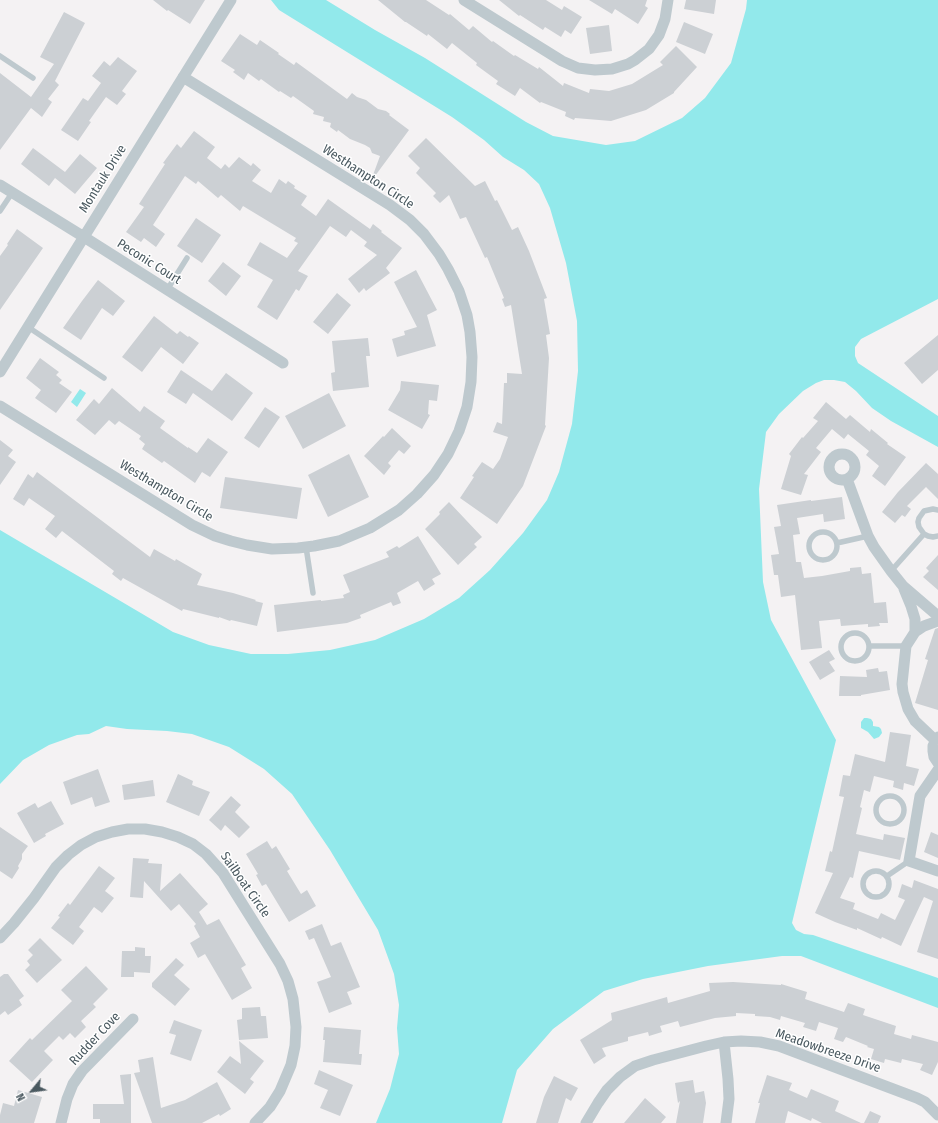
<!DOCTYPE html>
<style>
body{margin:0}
#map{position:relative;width:938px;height:1123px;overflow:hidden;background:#f4f2f3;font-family:"Fira Sans Condensed",sans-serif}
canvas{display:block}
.north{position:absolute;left:12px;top:1071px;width:40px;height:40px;-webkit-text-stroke:3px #fff;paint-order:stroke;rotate:241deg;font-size:11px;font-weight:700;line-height:16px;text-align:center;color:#4a5960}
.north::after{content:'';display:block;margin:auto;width:14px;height:18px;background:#4a5960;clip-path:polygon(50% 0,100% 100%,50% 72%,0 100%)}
</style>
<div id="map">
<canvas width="938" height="1123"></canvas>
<div class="north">N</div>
</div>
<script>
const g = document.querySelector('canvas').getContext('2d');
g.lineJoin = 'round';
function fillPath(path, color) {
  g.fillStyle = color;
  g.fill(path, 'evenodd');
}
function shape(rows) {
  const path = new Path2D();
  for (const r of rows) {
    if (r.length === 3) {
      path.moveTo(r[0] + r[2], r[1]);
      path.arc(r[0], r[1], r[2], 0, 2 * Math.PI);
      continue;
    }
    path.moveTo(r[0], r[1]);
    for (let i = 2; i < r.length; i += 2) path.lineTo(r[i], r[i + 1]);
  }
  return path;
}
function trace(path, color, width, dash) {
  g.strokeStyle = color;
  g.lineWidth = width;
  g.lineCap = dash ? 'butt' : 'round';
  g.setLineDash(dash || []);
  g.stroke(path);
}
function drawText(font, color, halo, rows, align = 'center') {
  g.font = font + ' "Fira Sans Condensed",sans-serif';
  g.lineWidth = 3;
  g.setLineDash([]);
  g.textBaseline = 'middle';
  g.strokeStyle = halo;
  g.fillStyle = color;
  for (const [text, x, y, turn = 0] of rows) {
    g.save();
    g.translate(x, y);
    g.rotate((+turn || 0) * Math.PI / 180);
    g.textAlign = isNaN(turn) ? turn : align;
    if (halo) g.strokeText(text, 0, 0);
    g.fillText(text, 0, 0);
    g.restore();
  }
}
fillPath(shape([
 [271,0,326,0,375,30,425,58,526,122,553,136,606,145,635,141,682,118,705,98,731,63,746,9,747,0,938,0,938,299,861,339,855,347,855,356,858,363,938,416,938,447,891,421,872,408,856,391,845,382,834,380,824,380,816,383,803,391,779,414,766,432,759,489,763,582,771,620,836,740,792,923,796,930,804,934,813,935,938,978,938,1008,801,956,782,956,708,966,643,979,604,991,553,1029,517,1070,502,1123,376,1123,390,1089,399,1054,397,1028,399,1005,394,974,378,930,330,850,292,794,264,769,229,747,192,734,167,731,127,729,106,726,89,734,77,735,49,745,23,760,0,784,0,530,173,632,209,645,251,654,288,654,330,650,375,640,424,619,459,598,490,570,523,533,547,500,559,472,572,424,578,371,577,321,566,263,550,208,539,184,524,170,503,157,484,140,452,117,279,10],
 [80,389,86,393,77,407,71,402],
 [864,718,867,718,871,719,873,722,873,726,879,727,881,729,882,733,879,737,874,739,868,732,861,728,861,722]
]), '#92e9eb');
fillPath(shape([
 [153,0,205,0,190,24,168,10,167,11],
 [378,0,426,0,449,15,450,14,469,30,473,26,492,42,493,41,514,56,515,55,538,69,539,67,563,86,564,83,589,93,590,89,609,91,632,84,663,65,660,62,676,46,697,67,674,92,674,93,646,110,611,121,575,118,574,120,565,116,566,112,541,102,540,103,520,88,515,96,496,84,498,81,476,65,477,63,452,43,447,49,428,34,427,36,406,22,405,22],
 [499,0,546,0,562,10,564,6,582,17,571,34,565,30,561,37,545,27,543,30,520,15,519,16],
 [589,0,647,0,645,6,648,8,638,24,615,9,612,14],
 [686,0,716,0,714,14,684,9],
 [64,12,85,23,55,81,59,85,48,99,52,102,42,117,31,108,0,150,0,73,31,97,54,64,40,57],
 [684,22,713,34,705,54,676,42],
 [609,25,612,51,590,54,586,28],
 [240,34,257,45,260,40,279,53,278,54,294,65,296,62,347,99,352,93,357,97,366,100,378,109,386,111,390,114,389,115,409,130,375,176,373,175,380,156,372,153,370,148,365,145,350,139,338,130,337,132,330,127,331,123,323,121,324,117,313,114,314,111,293,96,291,98,280,91,279,92,261,79,259,81,248,73,244,80,233,72,235,70,221,61],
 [118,57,137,71,122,91,126,94,117,105,106,97,89,121,91,122,78,141,61,130,83,98,88,101,101,83,92,76,104,61,110,66],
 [194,131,215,147,207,158,221,169,225,164,229,168,239,157,251,166,253,163,261,170,252,181,271,193,279,179,286,184,288,181,295,186,294,188,307,196,301,205,316,216,328,199,370,229,373,224,382,231,381,232,402,248,386,268,390,273,366,291,364,288,359,293,348,279,377,255,364,246,367,242,351,230,346,237,330,226,298,271,308,276,299,291,296,289,277,320,257,307,273,280,247,265,260,242,287,258,298,243,294,241,296,238,243,206,240,211,221,195,218,198,198,181,196,184,185,176,153,225,165,234,156,247,144,238,141,242,126,232,144,207,139,204,165,164,163,163,177,144,181,148],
 [426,138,475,186,485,181,495,201,497,200,512,230,518,227,529,251,547,298,544,299,550,334,546,335,549,358,545,425,546,426,523,486,497,524,460,498,474,477,472,476,482,462,493,469,500,459,508,437,493,432,497,422,502,424,504,383,507,383,507,373,522,374,511,305,505,307,502,299,504,298,487,257,485,258,466,217,460,219,449,195,440,203,433,196,436,193,416,173,420,168,408,156],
 [33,148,65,172,80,154,97,168,75,194,55,178,49,186,21,164],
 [196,218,221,235,202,263,177,246],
 [17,229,43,248,0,310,0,256,8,245,7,244],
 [223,262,241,276,226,296,208,281],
 [416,270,437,310,427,315,436,346,397,357,392,339,405,335,404,331,417,327,394,282],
 [98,280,125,301,113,316,102,308,81,340,63,328,82,301],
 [337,293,351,305,328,334,313,322],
 [154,316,177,334,180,331,188,337,189,336,199,343,183,364,161,347,142,372,122,357],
 [938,335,938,370,922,384,904,363],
 [368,338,370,356,366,356,369,387,333,391,331,373,335,372,332,341],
 [40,358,59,372,56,375,62,380,59,383,72,392,56,413,35,398,41,390,26,378],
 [181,370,212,391,226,373,253,393,232,421,193,393,186,404,167,392],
 [401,381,439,385,437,401,429,400,428,414,430,415,422,429,388,410,400,390],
 [112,388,140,412,144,406,165,421,160,428,188,448,188,447,197,453,208,438,228,452,210,477,202,472,195,483,164,461,162,463,142,449,145,444,139,439,141,436,119,421,115,425,109,420,95,435,76,420,94,399,99,404],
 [329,393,346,426,303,449,285,416],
 [826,402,846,419,850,415,870,432,871,429,888,443,887,444,906,457,885,486,872,476,879,466,866,455,869,451,848,434,844,439,832,429,816,448,821,452,804,474,808,475,801,495,781,489,791,456,789,454,802,437,803,438,818,421,813,418],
 [265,407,280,417,259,448,244,438],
 [392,428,411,446,404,454,399,450,388,463,391,466,384,475,364,456,383,436,384,437],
 [0,440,13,450,8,456,16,462,0,485],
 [349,454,369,497,328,517,308,475],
 [926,463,938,474,938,499,926,487,907,506,911,509,905,517,902,515,895,523,882,512,898,492],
 [37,472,150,557,154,549,175,561,176,559,202,574,197,585,233,593,256,600,255,601,263,603,257,626,231,620,230,621,219,617,219,618,183,609,182,611,123,578,121,581,112,574,114,571,62,531,56,538,45,529,55,516,29,498,24,506,13,499,28,474,33,478],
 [225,477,302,488,297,519,220,508],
 [842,497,845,519,824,522,823,514,797,518,800,534,793,535,796,562,801,562,804,578,822,576,850,571,850,568,861,567,862,574,871,573,874,603,886,602,888,623,879,623,880,626,868,627,868,624,841,626,840,619,819,621,822,648,801,650,795,595,781,597,778,575,774,575,771,555,779,554,774,527,781,526,777,505,811,500,811,501],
 [449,502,482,537,474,544,477,547,458,565,425,529,440,514,439,512],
 [418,536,441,574,432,579,435,584,424,591,418,581,397,593,401,603,393,606,391,602,360,615,361,618,347,623,277,632,274,605,321,600,321,601,344,598,343,595,350,592,343,575,389,557,386,552,397,546,399,548],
 [938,555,938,590,923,577,929,571,926,568],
 [938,628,938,710,915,703,928,660,925,659,935,629],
 [829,650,835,659,829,662,835,671,820,680,809,662],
 [878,668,879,672,887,671,890,690,861,695,861,696,839,696,840,676,867,677,866,670],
 [890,732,911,735,906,766,919,769,914,786,904,783,903,790,893,787,894,781,874,776,870,792,864,790,860,807,862,808,856,834,883,840,884,834,905,838,900,860,859,851,853,878,850,877,840,898,855,903,853,909,878,919,881,913,895,920,905,900,898,897,902,884,912,888,914,880,938,889,938,959,917,952,933,901,924,897,901,946,882,937,881,939,857,928,857,930,835,922,815,913,833,873,825,871,830,851,832,852,844,797,839,796,843,775,850,776,855,754,885,762],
 [98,769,110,802,95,807,92,797,71,805,63,782],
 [178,774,193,781,192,785,210,792,199,816,166,802],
 [153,780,155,796,124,800,122,785],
 [231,796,241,805,235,812,250,827,239,838,225,825,221,831,209,820],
 [51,801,64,824,45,834,46,836,34,843,17,813,35,803,38,808],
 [0,827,28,846,22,854,22,859,18,866,19,868,12,879,0,871],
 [931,832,938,835,938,858,924,852],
 [267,841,272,849,276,846,290,869,287,871,301,894,307,890,316,906,289,922,266,884,262,886,256,875,258,874,246,854],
 [133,858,149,859,148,863,162,864,160,891,180,873,208,904,199,912,207,925,219,919,246,965,241,968,252,988,232,1000,205,954,198,958,190,943,200,937,194,926,196,924,179,904,171,911,144,881,143,898,130,897],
 [99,866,115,878,105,891,114,898,102,913,94,907,79,927,84,931,73,945,51,928,60,917,58,916,68,903,70,905],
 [322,924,331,946,341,942,360,987,347,992,352,1004,329,1013,317,982,331,977,314,938,309,940,305,931],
 [40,938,62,960,37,983,25,970,30,965,27,961,33,955,28,950],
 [135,947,145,948,145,956,151,956,150,973,134,972,134,977,121,977,122,951,135,951],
 [176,958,184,965,174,975,190,989,175,1006,152,987,152,983],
 [86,966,108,989,93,1004,96,1007,81,1021,86,1027,75,1038,70,1033,63,1040,59,1036,44,1051,53,1060,32,1082,9,1061,30,1038,32,1040,72,1001,61,990],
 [4,974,8,974,24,996,19,1000,22,1005,8,1015,5,1011,0,1015,0,977],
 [733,982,781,985,781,984,807,992,805,999,844,1012,848,1003,865,1009,863,1015,896,1026,894,1034,911,1039,912,1035,938,1042,938,1062,932,1075,920,1070,923,1064,902,1059,901,1063,885,1059,884,1063,871,1059,874,1049,867,1047,868,1046,846,1037,843,1042,834,1039,838,1028,819,1022,816,1031,803,1027,805,1023,781,1016,780,1020,770,1017,755,1016,755,1014,736,1013,736,1016,715,1018,680,1027,678,1021,660,1026,662,1032,649,1036,648,1032,628,1037,628,1041,602,1048,606,1056,594,1064,580,1040,612,1020,611,1013,667,997,668,1003,710,991,709,983],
 [260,1007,261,1016,266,1016,268,1038,239,1040,237,1020,242,1019,242,1008],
 [174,1020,202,1030,191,1061,170,1054,176,1035,169,1033],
 [324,1027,361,1030,359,1054,362,1054,361,1065,323,1062,325,1040,323,1040],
 [239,1041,264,1061,250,1079,254,1082,245,1094,217,1072,230,1056,241,1064],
 [153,1057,161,1108,185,1100,217,1082,231,1109,220,1116,219,1114,202,1123,152,1123,134,1073,140,1072,138,1060],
 [319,1070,353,1085,340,1116,320,1108,328,1090,314,1084],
 [131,1074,131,1123,100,1123,100,1119,93,1119,93,1104,124,1104,120,1075],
 [767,1075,792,1083,789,1090,807,1098,811,1089,839,1101,835,1111,861,1123,822,1123,812,1118,811,1121,788,1111,785,1123,755,1123,760,1103,758,1103],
 [554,1076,578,1088,571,1101,566,1098,558,1123,536,1123,544,1097],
 [693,1080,695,1093,704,1091,706,1103,703,1123,676,1123,680,1101,678,1103,675,1083],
 [18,1090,42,1097,34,1123,0,1123,0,1115,3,1103,14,1106],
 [645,1098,666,1117,661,1123,624,1123],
 [870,1111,881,1116,878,1123,864,1123]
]), '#ccd0d4');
trace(shape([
 [0,56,33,78],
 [0,211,12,193],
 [167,290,187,258],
 [28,327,104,378],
 [938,510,933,509,924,511,919,518,918,522,919,527,924,534,928,536,933,537,938,536],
 [823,546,14],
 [837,543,868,536],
 [306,547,313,593],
 [891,571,924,534],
 [855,647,14],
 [869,646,906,646],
 [890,810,14],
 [876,884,13],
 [887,876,909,861]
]), '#bec9ce', 5.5);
trace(shape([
 [464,0,562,61,578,68,595,70,612,69,628,64,635,60,649,49,659,35,665,19,668,0],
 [0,185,84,237,283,363],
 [0,372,231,0],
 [0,406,192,525,215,536,231,541,247,545,272,549,298,548,314,546,339,541,370,528,399,510,417,494,434,475,448,454,459,431,467,407,471,382,472,357,470,332,467,315,459,291,448,269,439,254,424,234,410,220,390,205,183,77],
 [842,467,13],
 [847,479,868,536,874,547,891,571,903,586,938,616],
 [904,589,911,606,915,619,915,632],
 [938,737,933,746,933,751,934,757,938,763],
 [935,740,915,721,908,709,903,692,902,684,906,646,915,632,924,626,938,621],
 [938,770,920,796,909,861,938,871],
 [0,938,14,923,34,898,56,867,68,855,81,845,96,837,112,832,128,829,145,829,162,832,178,837,193,844,206,854,223,873,280,964,288,981,293,999,296,1027,295,1046,291,1065,280,1091,270,1107,255,1123],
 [724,1042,728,1079,729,1099,726,1123],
 [61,1123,67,1099,73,1084,82,1071,133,1019],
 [586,1123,598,1103,607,1090,620,1077,635,1066,653,1060,706,1046,724,1042,741,1041,760,1042,779,1046,917,1098,925,1102,938,1115]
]), '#bec9ce', 11);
drawText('13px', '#4a5960', '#fff', [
 ["Westhampton Circle",368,177,33],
 ["Montauk Drive",103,179,-58],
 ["Peconic Court",149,262,32],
 ["Westhampton Circle",166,491,31],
 ["Sailboat Circle",245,885,55],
 ["Rudder Cove",95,1039,-47],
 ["Meadowbreeze Drive",828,1051,19]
]);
</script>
